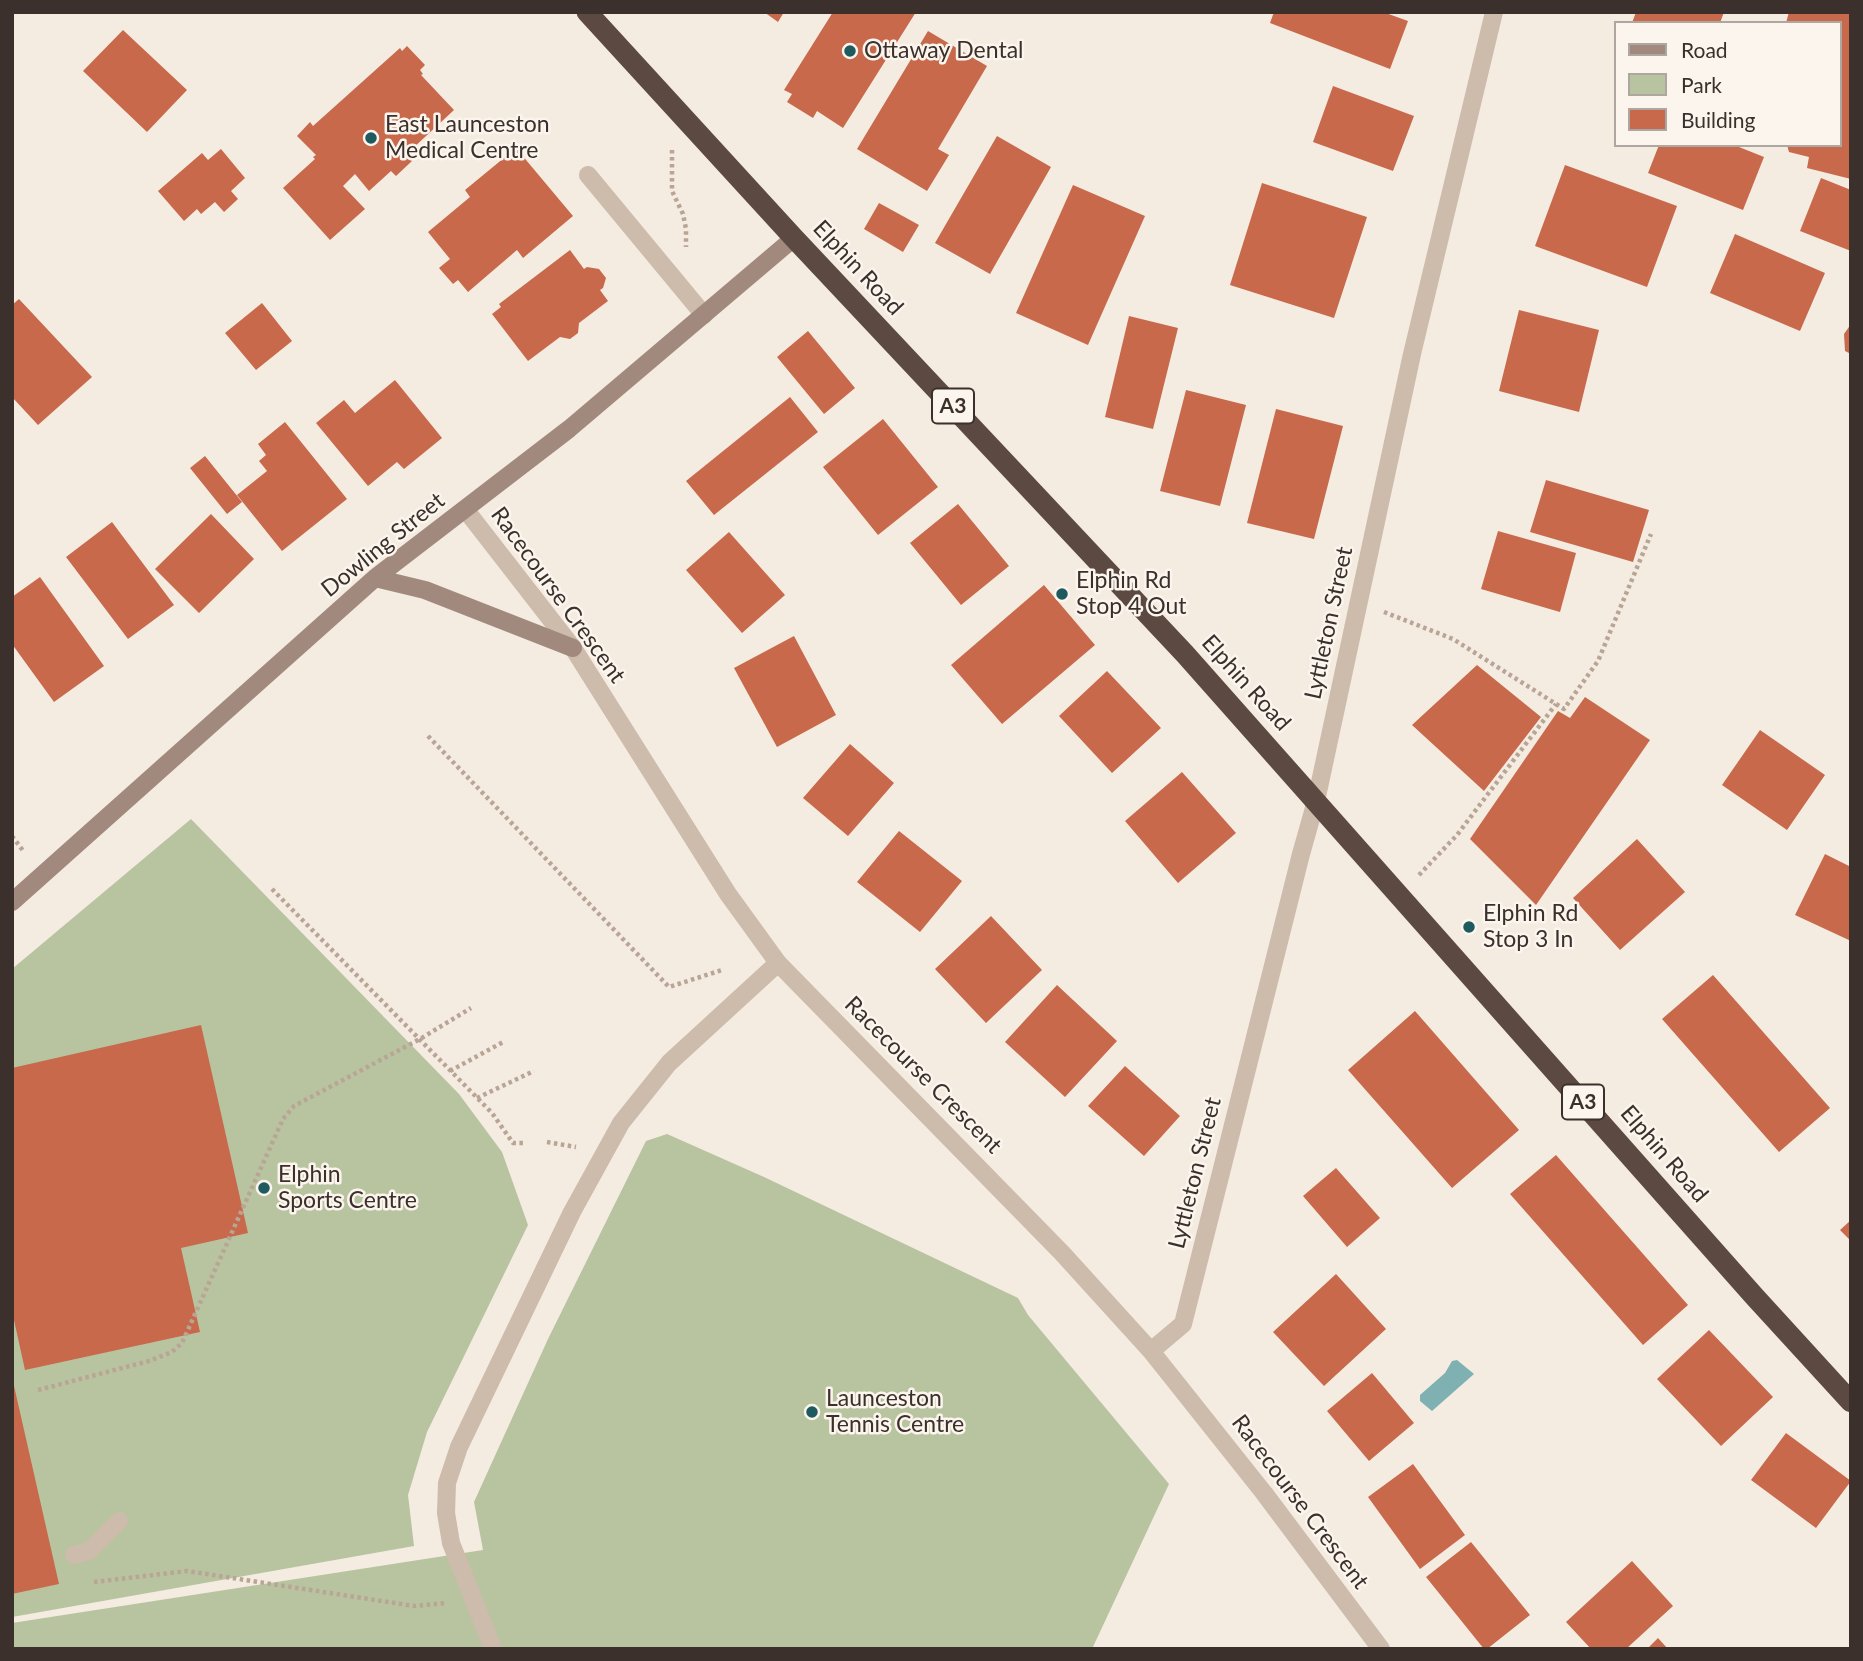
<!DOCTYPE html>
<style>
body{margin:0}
#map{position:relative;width:1863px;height:1661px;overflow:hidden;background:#f4ebe1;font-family:Lato,sans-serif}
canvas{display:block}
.frame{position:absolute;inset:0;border:14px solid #3b302b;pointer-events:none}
.legend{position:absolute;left:1614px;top:21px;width:228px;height:126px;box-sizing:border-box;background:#fbf5ee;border:2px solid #aea6a0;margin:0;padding:9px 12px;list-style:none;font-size:21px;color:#3b302b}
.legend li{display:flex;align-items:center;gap:14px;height:35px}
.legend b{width:35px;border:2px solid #aea6a0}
</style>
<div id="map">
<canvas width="1863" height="1661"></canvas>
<div class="frame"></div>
<ul class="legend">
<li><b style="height:9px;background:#a18a7d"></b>Road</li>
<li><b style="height:19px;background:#b8c4a0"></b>Park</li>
<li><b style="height:19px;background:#c8694b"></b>Building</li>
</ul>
</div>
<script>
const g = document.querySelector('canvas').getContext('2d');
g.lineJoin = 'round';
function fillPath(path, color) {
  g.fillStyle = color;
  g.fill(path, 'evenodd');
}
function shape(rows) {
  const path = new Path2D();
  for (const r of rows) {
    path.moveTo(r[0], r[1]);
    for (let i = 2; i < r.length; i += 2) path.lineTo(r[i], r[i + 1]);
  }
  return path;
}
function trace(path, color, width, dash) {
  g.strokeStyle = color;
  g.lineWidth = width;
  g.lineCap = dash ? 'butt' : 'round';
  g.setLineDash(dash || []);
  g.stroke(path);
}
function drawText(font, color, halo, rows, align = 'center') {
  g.font = font + ' Lato,sans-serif';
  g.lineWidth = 5;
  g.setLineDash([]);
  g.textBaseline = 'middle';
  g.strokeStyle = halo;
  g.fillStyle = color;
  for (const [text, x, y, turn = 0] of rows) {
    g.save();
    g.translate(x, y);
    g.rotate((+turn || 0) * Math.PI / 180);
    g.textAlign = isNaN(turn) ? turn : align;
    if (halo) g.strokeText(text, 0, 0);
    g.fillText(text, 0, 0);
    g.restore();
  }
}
fillPath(shape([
 [191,819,459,1094,502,1152,528,1225,427,1432,408,1495,414,1546,12,1617,12,969],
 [667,1134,764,1177,1018,1298,1028,1315,1169,1484,1092,1649,12,1649,12,1623,483,1550,474,1502,548,1339,646,1141]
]), '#b8c4a0');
fillPath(shape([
 [1457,1360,1474,1374,1432,1411,1420,1401,1420,1395,1445,1373,1452,1361]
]), '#7fb0b2');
fillPath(shape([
 [764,12,784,12,778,22],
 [833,12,916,12,843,128,817,111,813,118,787,102,792,94,784,90],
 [1274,12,1383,12,1408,21,1390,69,1270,23],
 [1636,12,1724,12,1720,23,1632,23],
 [1789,12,1851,12,1851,179,1807,168,1809,157,1789,152,1787,145,1840,145,1840,23,1786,23],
 [123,30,187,90,147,132,83,71],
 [928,31,987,66,938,149,949,155,927,191,857,149],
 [407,46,425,65,420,70,423,74,421,75,454,110,411,150,413,152,409,155,412,161,396,176,391,171,369,191,355,174,343,186,365,209,330,240,283,188,315,159,313,157,316,155,297,136,310,122,313,126,400,48,402,51],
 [1333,86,1414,116,1393,171,1313,142],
 [997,136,1051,167,990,274,935,243],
 [1659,145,1734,145,1764,157,1743,210,1648,173],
 [516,148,573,216,523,258,517,250,468,292,458,280,453,284,439,268,450,259,428,232,470,197,465,190],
 [221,149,245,178,231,191,238,199,224,212,215,202,201,214,197,209,184,221,158,191,202,153,208,160],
 [1565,165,1677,206,1647,287,1535,246],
 [1821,178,1851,190,1851,251,1800,231],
 [1262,183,1367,217,1334,318,1230,285],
 [1073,185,1145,216,1088,345,1016,313],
 [879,203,919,225,903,252,864,229],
 [1735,234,1825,273,1800,331,1710,293],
 [570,250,584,269,587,267,599,269,606,278,603,288,600,290,608,301,579,323,578,333,570,339,560,337,528,361,492,314,501,307,499,304],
 [19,299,92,377,38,425,12,397,12,305],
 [262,303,292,341,256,370,225,333],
 [1519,310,1599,330,1579,412,1499,391],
 [1129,316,1178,328,1153,429,1105,417],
 [1851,324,1851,354,1845,351,1844,334],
 [808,331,855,388,824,414,777,357],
 [395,380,442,438,404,469,397,462,368,486,316,423,344,400,355,413],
 [1186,390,1246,405,1220,506,1160,491],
 [790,397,818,432,714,515,686,481],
 [1276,409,1343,426,1314,539,1247,523],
 [883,419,938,487,878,535,823,467],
 [285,422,347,499,282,551,237,495,267,471,259,461,266,455,258,444],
 [205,456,242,502,227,514,190,468],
 [1546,480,1649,510,1633,562,1530,532],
 [958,504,1009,566,961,605,910,543],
 [211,514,254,559,199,613,155,569],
 [112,522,174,605,128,639,66,557],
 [1498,531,1576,553,1560,612,1481,589],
 [729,532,785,595,742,633,686,570],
 [40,577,104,666,54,702,12,644,12,597],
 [1044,585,1095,645,1002,724,951,665],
 [794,636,836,715,777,747,734,668],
 [1477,665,1541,717,1484,791,1412,725],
 [1107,671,1161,728,1112,773,1059,716],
 [1585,697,1650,740,1536,905,1470,839,1558,711,1570,718],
 [1760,730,1825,775,1787,830,1722,785],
 [850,744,894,783,848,836,803,798],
 [1182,772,1236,833,1178,883,1125,821],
 [899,831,962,881,920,932,857,882],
 [1637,839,1685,892,1620,950,1573,898],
 [1825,854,1851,867,1851,941,1795,915],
 [991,916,1042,970,986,1023,935,969],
 [1713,975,1830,1108,1779,1152,1662,1019],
 [1057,985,1117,1041,1065,1097,1005,1042],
 [1415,1011,1519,1130,1452,1188,1348,1070],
 [201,1025,248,1233,181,1248,200,1332,25,1370,12,1311,12,1068],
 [1125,1066,1180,1116,1144,1156,1088,1106],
 [1556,1155,1688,1305,1643,1345,1510,1194],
 [1336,1168,1380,1218,1347,1247,1303,1196],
 [1851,1220,1851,1241,1840,1230],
 [1336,1274,1386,1329,1324,1386,1273,1332],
 [1709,1330,1773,1397,1721,1446,1657,1379],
 [1372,1373,1414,1423,1369,1461,1327,1411],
 [12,1377,59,1584,12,1594],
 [1786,1433,1851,1481,1816,1528,1751,1480],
 [1413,1464,1465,1535,1420,1569,1368,1497],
 [1471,1542,1530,1615,1487,1649,1484,1649,1426,1577],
 [1632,1561,1673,1606,1626,1649,1591,1649,1566,1622],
 [1658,1638,1668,1649,1647,1649]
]), '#c8694b');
trace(shape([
 [672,150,672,191,683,214,686,229,686,247],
 [1384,612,1453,639,1564,709,1598,661,1651,534],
 [428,736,669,987,722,970],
 [12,836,24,852],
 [1419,875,1457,835,1556,704],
 [272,889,492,1113,513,1143,524,1143],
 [450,1071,505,1041],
 [477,1098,534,1071],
 [547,1142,576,1147],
 [38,1390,149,1361,172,1352,182,1343,283,1119,294,1106,420,1039,471,1008],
 [94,1582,187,1571,414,1606,446,1603]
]), '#b9a596', 4.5, [3.5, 3.5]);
trace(shape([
 [588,175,704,315],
 [74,1555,89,1551,119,1521],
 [493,1649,451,1543,446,1513,447,1483,459,1447,572,1212,621,1123,669,1063,778,963]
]), '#cdbbac', 18);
trace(shape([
 [465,509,573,648,728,894,778,963,1062,1253,1151,1351,1264,1493,1381,1649],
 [1151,1351,1183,1324,1301,854,1316,801,1412,354,1494,12]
]), '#cdbbac', 18);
trace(shape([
 [375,578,425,590,573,648],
 [12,902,375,578,569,429,794,238]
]), '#a18a7d', 18);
trace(shape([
 [587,12,794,238,1185,654,1754,1296,1851,1402]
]), '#5c4a42', 21);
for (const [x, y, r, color] of [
 [850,51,7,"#1f5a5e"],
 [371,138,7,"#1f5a5e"],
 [1062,594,7,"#1f5a5e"],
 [1469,927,7,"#1f5a5e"],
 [264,1188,7,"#1f5a5e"],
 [812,1412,7,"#1f5a5e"]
]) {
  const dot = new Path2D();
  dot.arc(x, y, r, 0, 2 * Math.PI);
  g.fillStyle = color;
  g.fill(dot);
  trace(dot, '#fbf5ee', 2.5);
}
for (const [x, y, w] of [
 [953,406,42],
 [1583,1102,42]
]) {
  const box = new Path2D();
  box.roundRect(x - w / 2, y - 17.5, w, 35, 5);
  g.fillStyle = '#fbf5ee';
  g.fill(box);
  trace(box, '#3b302b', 2);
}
drawText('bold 21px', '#3b302b', null, [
 ["A3",953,406],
 ["A3",1583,1102]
]);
drawText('23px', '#3b302b', '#fbf5ee', [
 ["Ottaway Dental",864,51],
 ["East Launceston",385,125],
 ["Medical Centre",385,151],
 ["Elphin Rd",1076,581],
 ["Stop 4 Out",1076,607],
 ["Elphin Rd",1483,914],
 ["Stop 3 In",1483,940],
 ["Elphin",278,1175],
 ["Sports Centre",278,1201],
 ["Launceston",826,1399],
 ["Tennis Centre",826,1425]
], 'left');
drawText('23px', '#3b302b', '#fbf5ee', [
 ["Elphin Road",858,268,47],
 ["Dowling Street",383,545,-39],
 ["Racecourse Crescent",558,595,54],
 ["Lyttleton Street",1329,623,-78],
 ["Elphin Road",1246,683,48],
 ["Racecourse Crescent",923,1075,45],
 ["Elphin Road",1664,1154,49],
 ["Lyttleton Street",1195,1173,-76],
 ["Racecourse Crescent",1300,1502,53]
]);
</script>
